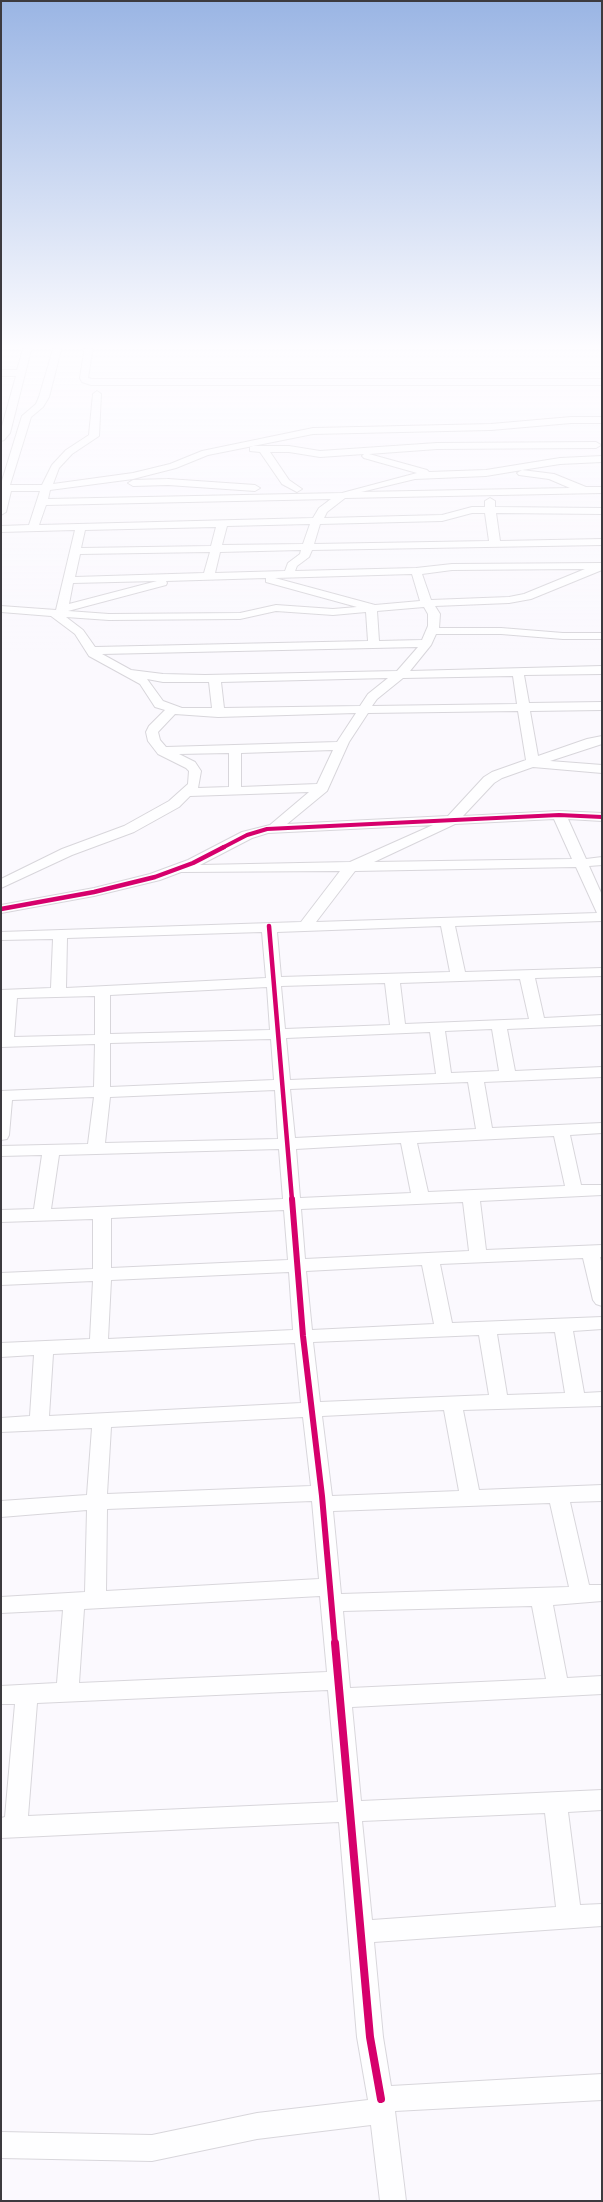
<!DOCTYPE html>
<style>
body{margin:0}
#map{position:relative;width:603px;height:2202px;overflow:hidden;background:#fbf9fe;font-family:Ubuntu,sans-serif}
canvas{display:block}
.frame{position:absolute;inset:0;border:2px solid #3c3a3f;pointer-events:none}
</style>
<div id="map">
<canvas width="603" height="2202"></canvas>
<div class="frame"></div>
</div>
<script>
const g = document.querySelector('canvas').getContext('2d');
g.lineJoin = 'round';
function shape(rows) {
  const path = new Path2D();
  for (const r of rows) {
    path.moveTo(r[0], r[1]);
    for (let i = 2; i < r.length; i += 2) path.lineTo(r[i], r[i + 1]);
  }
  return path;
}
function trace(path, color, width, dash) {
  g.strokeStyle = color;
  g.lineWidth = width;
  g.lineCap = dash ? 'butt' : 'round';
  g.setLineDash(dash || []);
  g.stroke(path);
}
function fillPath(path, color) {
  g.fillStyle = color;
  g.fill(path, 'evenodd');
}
const minor = shape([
 [24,346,32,346,10,433,4,440,1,441,1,430,16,376,1,376,1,370,17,370,24,346],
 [54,346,62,346,49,397,43,407,31,417,10,485,42,485,52,465,66,450,89,435,93,394,97,391,101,394,99,436,72,454,59,468,53,484,133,473,170,464,202,451,313,428,491,424,571,417,602,417,602,423,571,423,491,430,313,434,208,455,176,468,133,479,50,490,48,499,342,493,417,473,364,458,362,456,364,454,320,457,289,452,270,452,289,480,302,489,297,492,282,484,260,452,250,451,250,447,253,446,289,446,320,451,437,443,596,442,601,445,596,448,437,449,369,454,427,470,429,472,486,470,560,458,602,456,602,462,560,464,522,470,554,474,586,487,602,487,602,493,345,498,327,512,324,518,442,515,472,507,485,507,485,501,490,498,495,501,495,507,602,508,602,514,496,513,500,541,602,539,602,545,312,550,309,557,297,566,295,571,416,568,452,564,602,563,602,570,531,599,509,603,435,606,440,614,439,628,501,628,563,633,602,633,602,639,563,639,501,634,436,634,431,645,410,671,602,666,602,674,524,675,529,703,602,702,602,710,530,711,538,756,587,739,602,736,602,744,550,761,602,765,602,773,533,767,502,778,494,783,463,816,559,811,602,813,602,821,568,819,586,859,602,857,602,865,589,866,602,895,602,921,455,926,465,972,602,968,602,976,535,978,544,1018,602,1015,602,1025,507,1029,515,1071,602,1067,602,1077,484,1082,492,1128,602,1123,602,1133,570,1135,581,1185,602,1185,602,1195,480,1201,486,1250,602,1245,602,1257,600,1257,602,1265,602,1306,596,1304,593,1300,583,1258,440,1264,452,1323,602,1317,602,1329,573,1331,584,1393,602,1392,602,1406,463,1410,479,1490,602,1485,602,1501,570,1502,589,1585,602,1585,602,1601,553,1605,567,1678,602,1676,602,1694,352,1707,361,1801,602,1790,602,1810,568,1812,580,1905,602,1904,602,1926,374,1942,383,2037,391,2086,602,2074,602,2100,395,2111,406,2201,380,2201,371,2125,257,2139,152,2161,1,2158,1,2132,152,2135,257,2113,368,2100,357,2037,339,1822,1,1838,1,1818,5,1817,15,1704,1,1704,1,1686,57,1683,63,1610,1,1613,1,1597,85,1592,87,1510,1,1517,1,1501,87,1495,92,1428,1,1432,1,1418,30,1416,34,1355,1,1357,1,1343,90,1339,93,1281,1,1285,1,1273,93,1269,93,1219,1,1222,1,1210,34,1209,42,1155,1,1156,1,1146,88,1144,94,1097,12,1100,9,1135,7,1139,1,1140,1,1091,94,1087,95,1044,1,1047,1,990,51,988,53,939,1,940,1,932,301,922,340,871,181,872,160,880,94,896,1,913,1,905,94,888,150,874,188,860,242,832,270,825,309,792,190,796,179,807,134,832,72,855,1,888,1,879,62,849,124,826,169,801,188,784,189,771,186,768,158,754,148,741,146,732,149,726,165,710,155,707,140,684,89,656,75,634,51,616,1,612,1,606,56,610,75,530,1,532,1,526,29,525,40,491,11,491,6,512,1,515,1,484,22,416,36,404,39,397,54,346],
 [522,470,517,473,519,475,549,479,570,488,361,492,415,479,486,476,522,470],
 [331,499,319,508,313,518,39,525,46,505,331,499],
 [472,513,485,513,489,541,314,544,320,524,442,521,472,513],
 [310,524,303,544,222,545,227,526,310,524],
 [216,527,211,546,81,548,85,530,216,527],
 [301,550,300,554,288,563,285,571,215,573,220,552,301,550],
 [210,552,204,573,75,577,80,554,210,552],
 [585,569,524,594,509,597,431,600,422,574,452,570,585,569],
 [412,574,420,601,375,605,275,578,412,574],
 [266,578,266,582,357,607,333,609,276,605,240,613,109,614,68,611,166,585,167,583,166,581,266,578],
 [157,581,69,604,73,583,157,581],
 [424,607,428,614,428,626,422,640,379,641,377,611,424,607],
 [276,611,333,615,366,612,368,641,95,647,83,630,66,617,109,620,240,619,276,611],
 [418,647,397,671,205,675,163,674,131,670,102,654,418,647],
 [513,676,517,704,372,706,377,699,403,678,513,676],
 [388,678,368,694,360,706,224,708,221,682,388,678],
 [147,679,163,682,209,682,212,708,182,708,163,701,147,679],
 [518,711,526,760,492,772,484,777,448,816,287,824,327,791,349,742,368,713,518,711],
 [356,713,337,742,166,747,160,740,158,732,175,714,218,717,356,713],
 [333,750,317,784,241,787,241,753,333,750],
 [229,753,229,787,198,788,201,771,195,762,179,754,229,753],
 [554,819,572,859,374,862,455,824,554,819],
 [433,825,350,862,200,865,252,838,268,833,433,825],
 [576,867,597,913,316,922,355,871,576,867],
 [441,926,450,972,281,977,277,932,441,926],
 [262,932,266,978,66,988,67,938,262,932],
 [520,979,529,1019,405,1024,400,983,520,979],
 [385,983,390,1025,285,1029,281,986,385,983],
 [267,987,270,1030,110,1034,110,995,267,987],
 [95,996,95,1035,14,1037,17,998,95,996],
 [492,1029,499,1071,451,1073,445,1031,492,1029],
 [430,1032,436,1074,290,1080,286,1038,430,1032],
 [271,1039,274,1080,110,1087,110,1043,271,1039],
 [468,1082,476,1129,295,1138,290,1089,468,1082],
 [275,1090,278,1139,105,1143,110,1097,275,1090],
 [554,1136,565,1186,428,1192,417,1143,554,1136],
 [401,1143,411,1193,300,1198,296,1149,401,1143],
 [279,1149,283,1199,51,1209,59,1155,279,1149],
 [463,1202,469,1251,305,1259,301,1209,463,1202],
 [284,1210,288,1260,111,1268,111,1218,284,1210],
 [422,1265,434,1324,312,1330,306,1271,422,1265],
 [289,1272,293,1330,108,1339,111,1280,289,1272],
 [555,1332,565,1393,507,1395,497,1334,555,1332],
 [479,1335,489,1395,320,1402,313,1342,479,1335],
 [295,1343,301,1403,49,1416,53,1354,295,1343],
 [444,1410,459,1491,332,1496,322,1416,444,1410],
 [303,1417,311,1486,107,1494,111,1427,303,1417],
 [312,1501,319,1579,106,1591,107,1509,312,1501],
 [550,1503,569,1587,341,1594,333,1511,550,1503],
 [320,1596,327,1672,79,1683,84,1609,320,1596],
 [532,1606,546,1679,350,1688,343,1611,532,1606],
 [328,1690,338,1802,28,1816,37,1703,328,1690],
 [545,1813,556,1907,372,1920,362,1821,545,1813],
 [85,346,93,346,88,378,92,379,602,379,602,385,91,385,82,382,80,378,85,346],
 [168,479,255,485,260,488,255,491,168,485,133,486,128,483,133,480,168,479]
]);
trace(minor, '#d8d6db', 2);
fillPath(minor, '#fefeff');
trace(shape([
 [222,848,247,835,267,829,559,815,602,817]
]), '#d6006c', 4);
trace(shape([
 [1,909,94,892,155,877,193,863,224,847],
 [269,926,292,1200]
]), '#d6006c', 4.5);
trace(shape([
 [292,1199,303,1336,322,1496,335,1644]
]), '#d6006c', 6);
trace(shape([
 [335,1643,370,2037,381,2099]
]), '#d6006c', 8);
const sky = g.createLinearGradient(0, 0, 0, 654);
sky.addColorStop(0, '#9ab5e4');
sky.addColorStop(0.53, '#fdfcff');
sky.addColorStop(1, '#fdfcff00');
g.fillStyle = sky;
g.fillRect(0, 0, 603, 654);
</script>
